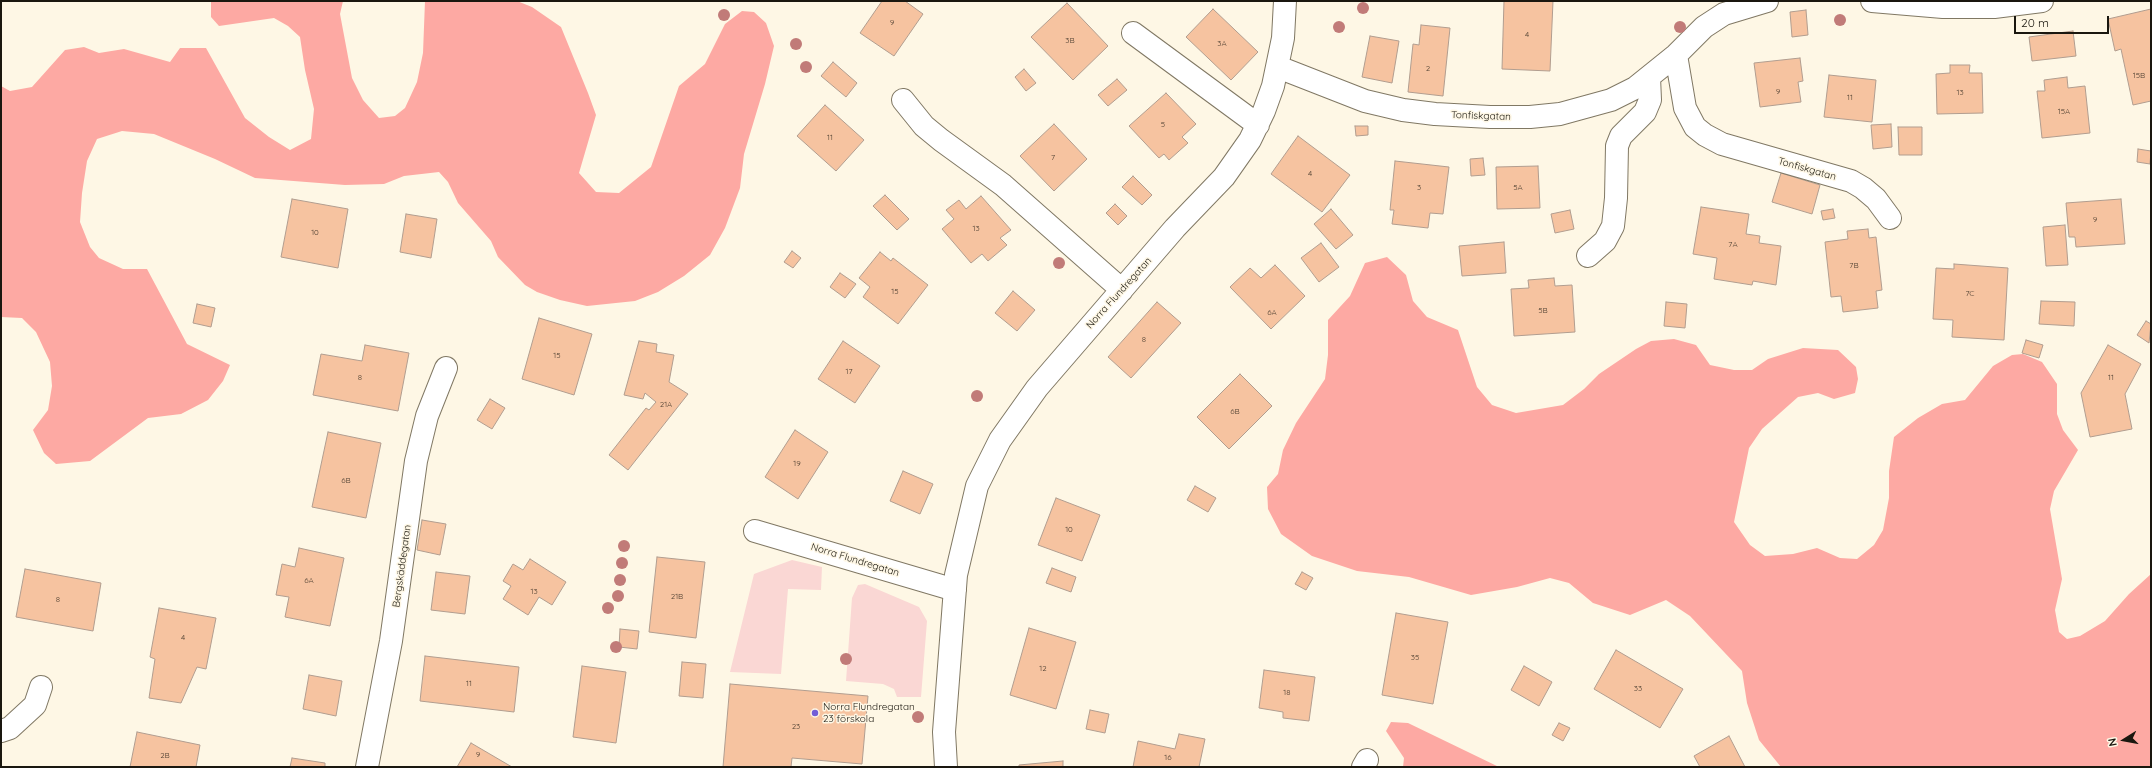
<!DOCTYPE html>
<meta charset="utf-8">
<style>
body{margin:0}
#map{position:relative;width:2152px;height:768px;overflow:hidden;background:#fef7e5;font-family:Quicksand,sans-serif}
canvas{display:block}
.frame{position:absolute;inset:0;border:2px solid #1a170f;pointer-events:none}
.north{position:absolute;left:2104px;top:720px;width:40px;height:40px;-webkit-text-stroke:3px #fef7e5;paint-order:stroke;rotate:259deg;font-size:11px;font-weight:700;line-height:16px;text-align:center;color:#1a170f}
.north::after{content:'';display:block;margin:auto;width:14px;height:18px;background:#1a170f;clip-path:polygon(50% 0,100% 100%,50% 72%,0 100%)}
.scale{position:absolute;left:2014px;top:16px;width:95px;height:18px;box-sizing:border-box;border:2px solid #1a170f;border-top:0;padding-left:5px;font-size:12px;line-height:14px;white-space:nowrap;color:#1a170f;-webkit-text-stroke:3px #fef7e5;paint-order:stroke}
</style>
<div id="map">
<canvas width="2152" height="768"></canvas>
<div class="frame"></div>
<div class="north">N</div>
<div class="scale">20 m</div>
</div>
<script>
const g = document.querySelector('canvas').getContext('2d');
g.lineJoin = 'round';
function fillPath(path, color) {
  g.fillStyle = color;
  g.fill(path, 'evenodd');
}
function shape(rows) {
  const path = new Path2D();
  for (const r of rows) {
    path.moveTo(r[0], r[1]);
    for (let i = 2; i < r.length; i += 2) path.lineTo(r[i], r[i + 1]);
  }
  return path;
}
function trace(path, color, width, dash) {
  g.strokeStyle = color;
  g.lineWidth = width;
  g.lineCap = dash ? 'butt' : 'round';
  g.setLineDash(dash || []);
  g.stroke(path);
}
function drawText(font, color, halo, rows, align = 'center') {
  g.font = font + ' Quicksand,sans-serif';
  g.lineWidth = 3;
  g.setLineDash([]);
  g.textBaseline = 'middle';
  g.strokeStyle = halo;
  g.fillStyle = color;
  for (const [text, x, y, turn = 0] of rows) {
    g.save();
    g.translate(x, y);
    g.rotate((+turn || 0) * Math.PI / 180);
    g.textAlign = isNaN(turn) ? turn : align;
    if (halo) g.strokeText(text, 0, 0);
    g.fillText(text, 0, 0);
    g.restore();
  }
}
fillPath(shape([
 [792,560,822,567,821,590,788,589,781,674,730,672,754,574],
 [865,584,919,607,927,621,921,697,897,697,894,689,883,684,846,681,852,598,858,585]
]), '#fad7d4');
fillPath(shape([
 [211,1,343,1,340,14,352,78,363,100,379,118,395,116,405,108,417,82,423,53,425,1,517,1,532,7,561,27,588,93,596,115,579,173,596,192,619,193,651,167,679,86,705,64,725,24,742,11,754,12,766,23,774,46,765,84,744,154,740,188,725,228,710,255,684,276,658,292,635,301,587,306,560,300,537,292,525,285,498,257,491,241,458,203,448,182,439,172,404,176,384,184,345,185,255,178,215,159,154,134,122,131,97,139,87,161,82,193,80,222,90,247,99,258,123,269,147,269,187,344,230,365,223,381,208,400,181,414,148,418,90,461,56,464,44,453,33,430,48,410,52,386,50,362,36,332,22,318,1,317,1,86,10,91,32,87,65,50,84,47,99,53,124,49,170,62,180,48,206,48,245,118,269,137,290,150,311,139,314,109,305,70,300,37,288,26,274,18,219,26,211,17],
 [1387,257,1406,275,1413,301,1427,317,1458,330,1477,387,1492,405,1516,413,1563,405,1584,389,1599,374,1636,349,1651,341,1674,339,1696,345,1710,365,1734,370,1752,370,1768,359,1803,348,1838,350,1856,367,1858,379,1855,393,1834,399,1818,393,1798,397,1762,429,1749,448,1734,522,1750,545,1765,556,1793,554,1817,548,1840,558,1857,559,1874,545,1883,530,1889,498,1889,471,1894,437,1918,418,1942,404,1965,400,1993,366,2012,355,2023,354,2042,362,2057,384,2057,414,2063,430,2078,450,2054,491,2050,509,2062,579,2055,610,2059,632,2067,639,2080,636,2105,621,2129,594,2151,574,2151,767,1781,767,1759,740,1747,703,1742,671,1690,616,1666,600,1630,615,1593,603,1569,583,1550,578,1517,587,1471,595,1409,577,1357,571,1312,556,1281,534,1268,509,1267,487,1278,474,1283,450,1296,423,1325,379,1328,355,1328,320,1350,296,1365,263],
 [1391,722,1408,723,1499,767,1403,767,1404,758,1386,731]
]), '#fda9a3');
const building = shape([
 [882,1,905,1,923,14,894,56,860,33,882,1],
 [1504,1,1553,1,1550,71,1502,69,1504,1],
 [1067,3,1108,46,1073,80,1031,37,1067,3],
 [1213,9,1258,52,1231,80,1186,37,1213,9],
 [2151,9,2151,101,2133,105,2121,49,2115,51,2108,19,2151,9],
 [1806,10,1808,35,1792,37,1790,12,1806,10],
 [1421,25,1450,28,1443,96,1408,92,1413,44,1419,45,1421,25],
 [2073,31,2076,56,2032,61,2029,37,2073,31],
 [1370,36,1399,41,1392,83,1362,77,1370,36],
 [1800,58,1803,81,1798,82,1801,102,1760,107,1754,63,1800,58],
 [833,62,857,83,846,97,821,76,833,62],
 [1950,65,1970,65,1969,73,1982,73,1983,113,1937,114,1936,74,1950,73,1950,65],
 [1024,69,1036,83,1026,91,1015,77,1024,69],
 [1829,75,1876,80,1872,122,1824,117,1829,75],
 [2067,77,2068,88,2085,86,2090,133,2042,138,2037,91,2045,91,2044,80,2067,77],
 [1117,79,1127,90,1108,106,1098,95,1117,79],
 [1166,93,1196,124,1182,137,1188,143,1169,160,1164,154,1159,158,1129,126,1166,93],
 [825,105,864,140,836,171,797,136,825,105],
 [1054,124,1087,159,1054,191,1020,156,1054,124],
 [1891,124,1892,147,1873,149,1871,125,1891,124],
 [1355,126,1368,126,1368,135,1356,136,1355,126],
 [1898,127,1922,127,1922,155,1899,155,1898,127],
 [1298,136,1350,175,1322,212,1271,174,1298,136],
 [2138,149,2151,151,2150,164,2137,162,2138,149],
 [1483,158,1485,175,1471,176,1470,159,1483,158],
 [1395,161,1449,167,1443,214,1430,213,1428,228,1392,224,1394,210,1390,210,1395,161],
 [1538,166,1540,208,1497,209,1496,167,1538,166],
 [1781,173,1820,185,1812,214,1772,202,1781,173],
 [1133,176,1152,195,1142,205,1122,187,1133,176],
 [885,195,909,219,897,230,873,206,885,195],
 [981,196,1011,230,1000,238,1007,245,988,261,982,254,971,263,942,229,954,219,946,210,959,200,966,209,981,196],
 [292,199,348,209,338,268,281,257,292,199],
 [2121,199,2125,244,2076,247,2075,237,2069,237,2066,203,2121,199],
 [1115,204,1127,216,1118,225,1106,213,1115,204],
 [1701,207,1749,214,1746,234,1760,236,1759,243,1781,246,1776,285,1753,281,1752,285,1714,279,1717,258,1693,254,1701,207],
 [1331,209,1353,235,1336,249,1314,224,1331,209],
 [1833,209,1835,218,1823,220,1821,211,1833,209],
 [1570,210,1574,229,1555,233,1551,214,1570,210],
 [406,214,437,219,431,258,400,252,406,214],
 [2065,225,2068,265,2046,266,2043,227,2065,225],
 [1868,229,1869,238,1876,237,1882,290,1876,291,1878,308,1843,312,1841,296,1831,297,1825,242,1848,239,1847,231,1868,229],
 [1504,242,1506,273,1462,276,1459,246,1504,242],
 [1321,243,1339,267,1319,282,1301,258,1321,243],
 [792,251,801,258,793,268,784,262,792,251],
 [880,252,891,261,893,258,928,285,898,324,863,297,870,287,859,278,880,252],
 [1954,264,2008,268,2004,340,1952,337,1953,320,1933,319,1936,268,1954,269,1954,264],
 [1275,265,1305,296,1271,329,1230,287,1250,268,1261,278,1275,265],
 [840,273,856,284,845,298,830,287,840,273],
 [1554,278,1555,286,1572,285,1575,332,1514,336,1511,289,1529,288,1528,280,1554,278],
 [1013,291,1035,310,1017,331,995,313,1013,291],
 [2041,301,2075,302,2074,326,2039,324,2041,301],
 [1157,302,1181,323,1131,378,1108,357,1157,302],
 [1666,302,1687,304,1685,328,1664,326,1666,302],
 [197,304,215,308,211,327,193,323,197,304],
 [539,318,592,334,574,395,522,379,539,318],
 [2146,321,2151,324,2149,343,2137,335,2146,321],
 [2026,340,2043,345,2039,358,2022,353,2026,340],
 [639,341,657,344,656,352,674,355,669,382,688,394,628,470,609,455,646,408,649,410,656,402,645,393,643,399,624,395,639,341],
 [843,341,880,366,855,403,818,379,843,341],
 [365,345,409,353,398,411,313,395,321,354,362,361,365,345],
 [2108,345,2141,364,2125,394,2132,429,2090,437,2081,393,2108,345],
 [1240,374,1272,406,1229,449,1197,417,1240,374],
 [490,399,505,408,492,429,477,420,490,399],
 [795,430,828,452,798,499,765,477,795,430],
 [328,432,381,443,366,518,312,507,328,432],
 [903,471,933,484,920,514,890,501,903,471],
 [1195,486,1216,498,1208,512,1187,500,1195,486],
 [1056,498,1100,515,1082,561,1038,545,1056,498],
 [422,520,446,524,440,555,417,550,422,520],
 [299,548,344,558,330,626,285,617,289,597,276,595,282,564,295,567,299,548],
 [657,557,705,562,696,638,649,632,657,557],
 [530,559,566,582,552,605,539,597,528,615,503,599,511,586,503,581,513,564,523,570,530,559],
 [1052,568,1076,577,1071,592,1046,583,1052,568],
 [25,569,101,583,93,631,16,617,25,569],
 [436,572,470,576,465,614,431,610,436,572],
 [1302,572,1313,578,1306,590,1295,584,1302,572],
 [159,608,216,618,206,669,197,667,181,703,149,698,155,659,150,657,159,608],
 [1396,613,1448,622,1433,704,1382,695,1396,613],
 [1029,628,1076,642,1056,709,1010,695,1029,628],
 [620,629,639,631,637,649,619,647,620,629],
 [1616,650,1683,689,1660,728,1594,689,1616,650],
 [425,656,519,667,514,712,420,701,425,656],
 [682,662,706,664,703,698,679,696,682,662],
 [582,666,626,672,616,743,573,737,582,666],
 [1524,666,1552,682,1539,706,1511,690,1524,666],
 [1264,670,1315,677,1309,721,1283,718,1283,712,1259,708,1264,670],
 [309,675,342,681,336,716,303,709,309,675],
 [730,684,868,696,862,764,792,758,791,767,723,767,730,684],
 [1090,710,1109,714,1105,733,1086,729,1090,710],
 [1559,723,1570,728,1563,741,1552,735,1559,723],
 [137,732,200,745,196,767,130,767,137,732],
 [1179,734,1205,739,1199,767,1133,767,1138,741,1175,749,1179,734],
 [1729,736,1745,767,1700,767,1694,756,1729,736],
 [471,743,512,767,457,767,471,743],
 [292,758,325,763,325,767,290,767,292,758],
 [1063,761,1063,767,1019,767,1019,765,1063,761]
]);
fillPath(building, '#f6c3a0');
trace(building, '#b19d8f', 1);
const minor = shape([
 [1872,1,1943,7,1994,7,2042,1],
 [1133,33,1258,125],
 [1676,55,1685,108,1695,127,1705,135,1722,144,1851,181,1863,188,1876,199,1890,218],
 [1278,67,1365,101,1403,110,1435,114,1490,117,1530,117,1560,114,1611,100,1635,88,1676,55,1704,27,1724,14,1767,1],
 [903,100,924,126,941,140,1003,185,1122,290],
 [1588,256,1605,241,1613,226,1616,198,1617,146,1621,136,1645,112,1650,100,1649,77],
 [755,531,955,590],
 [1,731,10,728,35,705,41,687],
 [367,767,391,641,416,461,427,416,446,368],
 [946,767,944,732,956,575,977,486,1000,440,1037,388,1175,228,1224,177,1250,140,1264,111,1273,86,1283,38,1285,1],
 [1363,767,1367,760]
]);
trace(minor, '#807864', 24);
trace(minor, '#fff', 22);
g.fillStyle = '#c17b78';
for (const [x, y] of [
 [1363,8],
 [724,15],
 [1840,20],
 [1339,27],
 [1680,27],
 [796,44],
 [806,67],
 [1059,263],
 [977,396],
 [624,546],
 [622,563],
 [620,580],
 [618,596],
 [608,608],
 [616,647],
 [846,659],
 [918,717]
]) {
  g.beginPath();
  g.arc(x, y, 6, 0, 2 * Math.PI);
  g.fill();
}
for (const [x, y, r, color] of [
 [815,713,4,"#725dd7"]
]) {
  const dot = new Path2D();
  dot.arc(x, y, r, 0, 2 * Math.PI);
  g.fillStyle = color;
  g.fill(dot);
  trace(dot, '#fef7e5', 1.5);
}
drawText('8px', '#514233', null, [
 ["9",892,23],
 ["4",1527,35],
 ["3B",1070,41],
 ["3A",1222,44],
 ["2",1428,69],
 ["15B",2139,76],
 ["9",1778,92],
 ["13",1960,93],
 ["11",1850,98],
 ["15A",2064,112],
 ["5",1163,125],
 ["11",830,138],
 ["7",1053,158],
 ["4",1310,174],
 ["3",1419,188],
 ["5A",1518,188],
 ["9",2095,220],
 ["13",976,229],
 ["10",315,233],
 ["7A",1733,245],
 ["7B",1854,266],
 ["15",895,292],
 ["7C",1970,294],
 ["5B",1543,311],
 ["6A",1272,313],
 ["8",1144,340],
 ["15",557,356],
 ["17",849,372],
 ["8",360,378],
 ["11",2111,378],
 ["21A",666,405],
 ["6B",1235,412],
 ["19",797,464],
 ["6B",346,481],
 ["10",1069,530],
 ["6A",309,581],
 ["13",534,592],
 ["21B",677,597],
 ["8",58,600],
 ["4",183,638],
 ["35",1415,658],
 ["12",1043,669],
 ["11",469,684],
 ["33",1638,689],
 ["18",1287,693],
 ["23",796,727],
 ["9",478,755],
 ["2B",165,756],
 ["16",1168,758]
]);
drawText('10px', '#1a170f', '#fef7e5', [
 ["Tonfiskgatan",1481,116,2],
 ["Tonfiskgatan",1807,169,16],
 ["Norra Flundregatan",1119,293,-48],
 ["Norra Flundregatan",855,560,17],
 ["Bergskäddegatan",402,566,-82]
]);
drawText('10px', '#1a170f', '#fef7e5', [
 ["Norra Flundregatan",823,707],
 ["23 förskola",823,719]
], 'left');
</script>
